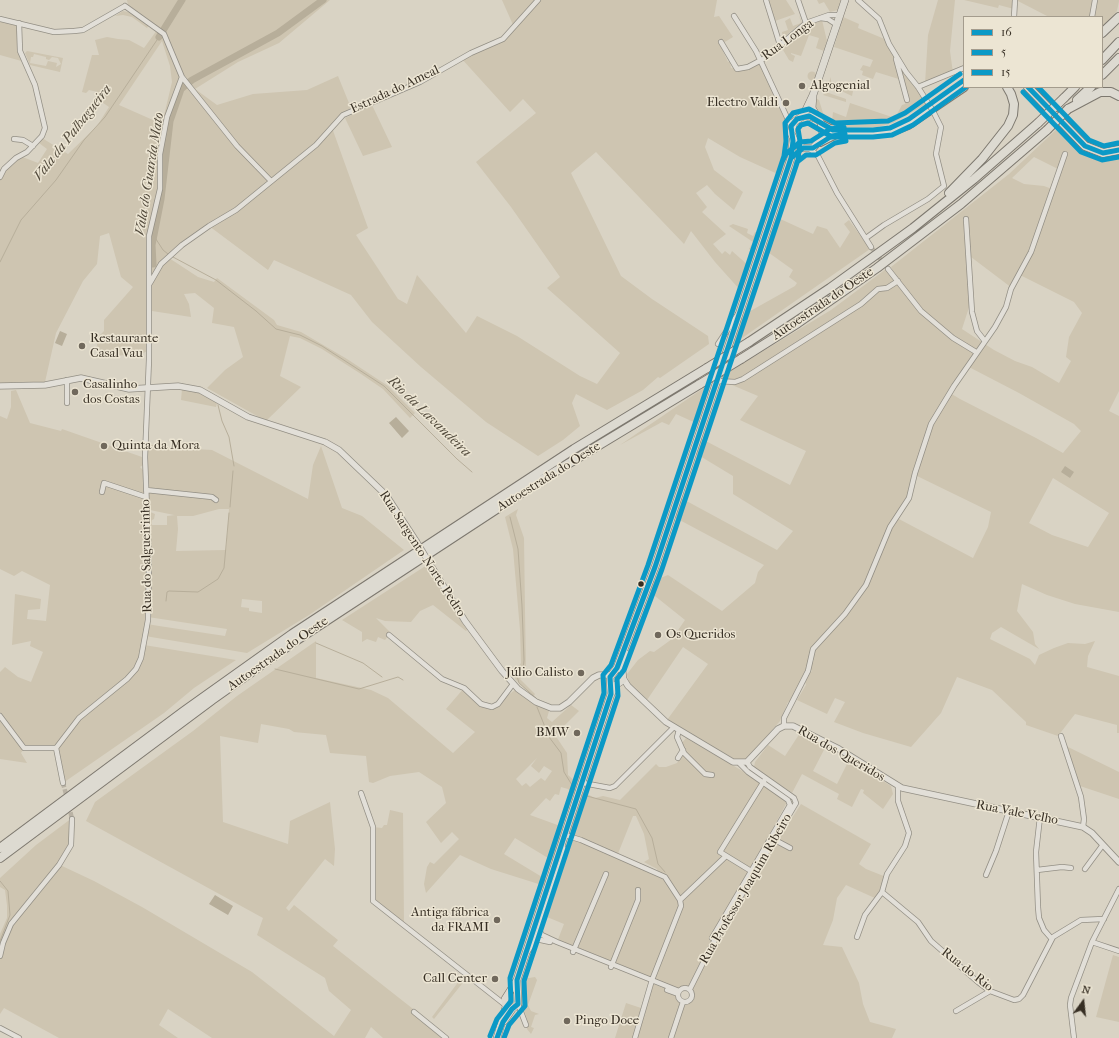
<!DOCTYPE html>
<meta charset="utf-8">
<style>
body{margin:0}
#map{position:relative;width:1119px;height:1038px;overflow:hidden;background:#d9d3c4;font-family:"IM FELL French Canon",serif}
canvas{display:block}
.legend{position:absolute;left:963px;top:16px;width:140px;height:72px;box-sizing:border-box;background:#ece5d3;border:1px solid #a49c8d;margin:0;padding:5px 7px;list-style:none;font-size:12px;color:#372f24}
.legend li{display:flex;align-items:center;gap:8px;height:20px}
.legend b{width:20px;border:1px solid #a49c8d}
.north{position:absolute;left:1063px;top:982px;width:40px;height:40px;-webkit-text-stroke:3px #ece5d3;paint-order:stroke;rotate:15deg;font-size:11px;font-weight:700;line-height:16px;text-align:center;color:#372f24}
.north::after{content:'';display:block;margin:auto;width:14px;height:18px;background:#372f24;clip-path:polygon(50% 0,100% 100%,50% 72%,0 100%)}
</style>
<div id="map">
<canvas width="1119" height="1038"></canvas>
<ul class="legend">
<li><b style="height:5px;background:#0b99c6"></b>16</li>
<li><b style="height:5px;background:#0b99c6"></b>5</li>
<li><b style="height:5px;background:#0b99c6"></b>15</li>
</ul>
<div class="north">N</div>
</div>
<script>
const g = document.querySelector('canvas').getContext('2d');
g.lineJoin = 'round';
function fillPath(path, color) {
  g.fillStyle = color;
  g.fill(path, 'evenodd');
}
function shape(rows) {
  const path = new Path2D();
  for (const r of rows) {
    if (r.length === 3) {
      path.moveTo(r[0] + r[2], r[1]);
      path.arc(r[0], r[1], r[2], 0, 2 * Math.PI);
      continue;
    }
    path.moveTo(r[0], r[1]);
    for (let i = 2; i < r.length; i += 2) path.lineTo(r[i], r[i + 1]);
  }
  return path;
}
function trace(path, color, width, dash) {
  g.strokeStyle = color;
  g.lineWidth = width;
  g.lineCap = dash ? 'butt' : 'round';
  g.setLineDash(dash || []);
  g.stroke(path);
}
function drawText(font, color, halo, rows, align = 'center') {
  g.font = font + ' "IM FELL French Canon",serif';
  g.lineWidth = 3;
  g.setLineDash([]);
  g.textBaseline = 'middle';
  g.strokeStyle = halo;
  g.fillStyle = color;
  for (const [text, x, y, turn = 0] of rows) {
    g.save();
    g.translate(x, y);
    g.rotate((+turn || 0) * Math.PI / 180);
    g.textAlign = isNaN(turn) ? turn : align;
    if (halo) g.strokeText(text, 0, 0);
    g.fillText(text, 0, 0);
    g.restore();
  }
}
fillPath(shape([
 [127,0,330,0,279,43,238,62,195,89,217,105,253,94,307,90,338,76,351,108,342,113,331,125,368,228,356,235,398,299,407,304,417,275,466,333,477,316,517,336,580,376,597,384,620,353,547,288,560,277,511,207,476,162,536,113,523,99,510,112,461,58,503,39,514,27,502,0,717,0,714,17,719,16,733,37,720,45,728,62,730,61,731,68,737,69,760,60,788,128,789,151,782,176,740,157,708,138,705,147,714,170,743,192,734,210,715,194,707,185,696,193,707,207,702,212,726,234,713,244,722,254,725,251,730,255,732,251,749,266,741,291,715,262,691,231,684,244,596,152,571,173,621,276,652,299,708,336,709,344,660,378,658,377,643,390,607,410,576,394,572,403,580,426,563,440,538,456,486,422,421,367,372,322,351,295,274,260,268,270,209,226,169,258,198,277,214,282,217,278,274,320,277,325,301,332,347,359,388,386,415,413,410,418,383,389,361,374,322,349,300,338,290,336,280,376,301,387,266,421,207,388,225,370,243,357,234,327,212,323,214,308,195,293,184,294,189,304,191,317,152,311,152,359,149,359,147,351,142,354,111,356,97,354,97,338,104,331,104,320,133,287,121,277,109,233,100,236,97,264,83,281,56,333,45,382,0,383,0,178,5,170,20,156,38,163,47,149,39,143,42,138,68,154,97,126,109,107,99,100,98,92,89,90,86,93,82,92,92,55,99,55,95,40,107,37,118,39,129,40,144,48,157,30,160,31,184,77,166,33,128,5],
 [162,41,170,66,172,82,162,124,119,105],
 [766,0,786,0,795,14,775,21],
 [817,0,841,0,838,10,830,12,824,2,819,4],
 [938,0,955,0,950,51,953,73,925,84,928,35],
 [964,0,1015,0,1014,9,999,5,998,8],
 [1016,0,1119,0,1119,1,1117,11,1102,28,1102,17,1049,17],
 [123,11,133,13,149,25,147,28,132,17,123,15,115,16],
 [799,15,802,23,783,38,782,32,788,30,785,21,790,18,793,26,801,23],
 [843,17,859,24,858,28,887,40,928,103,893,123,877,127,834,128,827,125,818,115,815,105,815,98,819,100,823,113,832,121,833,112,846,117,850,103,895,118,902,105,905,104,907,100,902,80,876,72,873,79,862,75,863,71,860,70,863,65,870,67,873,60,834,47],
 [0,19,19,23,20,48,25,62,0,55],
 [822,20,827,41,824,51,816,48,819,38,809,35,801,56,791,53,791,54,795,56,793,62,789,60,780,45,806,23],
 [27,51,63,58,60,72,30,65,25,53],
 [34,54,46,57,46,59,49,60,52,57,58,58,61,64,56,67,57,63,48,61,46,66,30,63,31,57,33,57],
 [812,76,4.5],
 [831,77,831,84,853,91,852,96,837,89,836,92,833,90,833,87,827,88],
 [826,92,846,99,846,102,823,95],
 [372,105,392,147,363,156,345,118],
 [1058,128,1081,150,1092,156,1103,158,1119,154,1119,391,1109,411,1119,416,1119,612,1075,604,1047,595,1022,584,1017,611,1033,632,1035,644,1039,649,1001,627,992,633,990,639,1030,659,1035,665,1039,655,1054,648,1068,643,1085,644,1095,641,1088,656,1087,667,1119,676,1119,733,1117,733,1117,725,1075,714,1058,736,1026,725,1026,722,992,690,957,677,941,713,911,747,863,733,834,722,845,702,835,698,827,714,797,700,806,685,805,682,808,674,812,671,810,668,814,660,811,659,792,701,788,702,780,721,747,759,738,761,667,720,708,664,683,647,647,700,629,684,627,674,638,660,650,651,654,652,672,639,685,620,650,592,653,581,668,575,722,611,755,583,758,572,764,565,674,517,681,498,777,550,793,531,733,494,733,476,695,453,700,438,790,485,806,451,740,420,758,396,725,382,722,376,831,310,886,269,897,280,891,267,1009,174],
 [1034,157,1058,169,1052,189,1044,186,1024,184,1012,178],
 [971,257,1012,288,1020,275,1074,302,1082,313,1069,337,1066,357,1071,361,1059,383,1032,367,1015,361,994,350,962,329,973,295],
 [967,366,1019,393,1074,424,1081,431,1063,453,1036,438,960,399,950,393],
 [915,475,991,512,988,527,973,558,897,518,909,498],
 [1053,478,1109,513,1088,547,1052,535,1029,523],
 [776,217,813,234,817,226,827,229,840,248,850,232,844,224,849,220,870,249,732,345,740,321,745,314,795,286,797,283,789,277,793,270,765,250],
 [733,224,748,229,747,233,753,236,755,232,761,232,754,252,749,249,753,242,729,226],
 [711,383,698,424,676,414,669,425,662,422,620,445],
 [182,389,201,393,217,403,216,407,181,400],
 [16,390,30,423,61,431,62,429,142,457,143,465,140,467,143,470,143,482,145,483,146,444,177,448,212,450,308,499,313,465,321,446,342,508,362,516,404,550,309,615,247,653,145,636,144,645,236,660,194,688,164,713,63,783,56,748,24,748,21,753,27,763,0,759,0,672,5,667,18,677,31,682,43,652,30,646,31,641,12,645,15,594,41,599,40,609,28,610,27,619,46,621,50,585,22,571,14,576,0,569,0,416,7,419,11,407,11,391],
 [219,509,229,509,226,550,176,551,178,529,177,516,193,516],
 [150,510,174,515,175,515,167,516,167,525,152,525,152,520,154,519,155,514,148,511],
 [242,599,262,601,262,613,249,611,249,608,241,607],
 [148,617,227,629,225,636,159,626,147,624],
 [518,509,516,515,524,538,525,611,526,671,520,679,535,694,533,697,515,679,514,673,521,663,520,630,513,549,505,517],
 [427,565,467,630,466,631,433,605,420,611,411,622,385,621,376,618,390,632,389,635,385,640,378,637,376,642,367,639,362,642,362,632,342,620],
 [316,641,316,678,371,690,388,698,453,753,475,732,446,709,464,688,481,704,492,707,515,690,537,705,549,711,547,718,552,722,571,705,579,711,555,735,567,753,568,775,577,783,574,794,568,789,561,787,559,795,555,794,550,801,546,798,530,815,563,827,553,861,515,838,504,854,547,880,545,886,491,869,460,855,426,893,424,884,427,867,430,862,434,864,459,839,452,832,441,843,426,822,446,803,442,787,419,772,390,776,373,783,369,782,366,756,330,753,326,735,294,732,289,729,261,724,258,743,220,736,223,822,288,844,290,821,330,802,335,849,334,866,325,859,286,908,289,911,294,905,338,940,333,946,450,1038,383,1038,371,1027,365,1038,212,1038,168,1009,159,1025,178,1038,59,1038,4,1008,0,1014,0,934,7,918,7,905,5,890,0,887,0,878,36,845,72,818,71,845,60,865,94,881,142,907,252,972,334,1036,351,1010,329,991,325,978,257,935,263,918,86,821,95,802,193,731,237,696],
 [537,758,531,766,539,773,544,766,552,771,545,781,541,778,530,787,526,783,522,786,516,779],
 [800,733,826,746,813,771,837,784,849,760,891,786,893,794,883,809,863,793,864,790,861,789,852,807,837,799,839,794,802,774,792,793,754,767,755,762,768,745,785,756],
 [686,738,746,773,787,802,699,965,701,966,749,884,801,804,871,844,859,864,866,869,886,877,877,899,846,885,837,898,833,920,823,945,842,947,859,983,863,1004,870,1022,896,1029,892,1038,615,1038,626,1003,644,1009,651,983,678,994,679,999,683,1002,689,1001,692,998,692,992,687,988,679,991,557,942,564,924,547,917,573,838,570,831,583,792,595,798,603,796,620,800,656,764,659,767,666,767,677,763,681,756,681,744],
 [633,816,636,816,644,834,649,859,644,862,657,869,658,872,617,856],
 [1064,745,1119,772,1119,799,1077,785],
 [390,810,403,813,404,923,373,901,373,827,382,828,384,825,387,825],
 [1113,955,1119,957,1119,1022,1096,1017],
 [462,977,465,980,434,1019,432,1017],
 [535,977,537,980,528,1005,531,1011,539,1014,535,1015,531,1027,534,1028,531,1034,527,1029,527,1019,522,1004,522,983,523,979]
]), '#cec5b1');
fillPath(shape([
 [60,331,67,334,62,346,55,343],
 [396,417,409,431,402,438,389,423],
 [1065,466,1074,472,1070,478,1061,472],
 [215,895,233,906,228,915,209,904]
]), '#b7ae9a');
trace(shape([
 [154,236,163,250,168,254],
 [173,257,216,280,256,311,276,329,300,335,322,346,384,386,457,459,472,472],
 [0,262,21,220,56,180,84,140,105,117,159,37],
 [218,405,222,421,229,437,234,466],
 [230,507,233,471],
 [510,517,518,549,522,606,524,660,523,669,517,676,519,683,537,699],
 [166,601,167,592,169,591,198,592,218,579,224,568,229,513],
 [316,643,363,663,382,677],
 [275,669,359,689,398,677,403,680],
 [537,707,549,737,561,753,564,772,575,790],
 [583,795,636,809,652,838,658,864,665,872],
 [0,881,8,891,10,915,0,941]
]), '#b7ae9a', 1);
trace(shape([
 [159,37,182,0],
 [153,264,152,245,161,199,170,121,181,89,192,80,278,33,323,0]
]), '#b7ae9a', 7);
trace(shape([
 [871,247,885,265],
 [63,783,67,798],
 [69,806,72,819]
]), '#b9b2a4', 4.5, [4.5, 2]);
const minor = shape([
 [766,0,780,45],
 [798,0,806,23],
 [858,0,879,19,889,44,906,72,918,87,928,103],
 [734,16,756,51,791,126],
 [1014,17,1015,0],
 [1092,17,1095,0],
 [820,18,828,19,837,25],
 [0,19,54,32,74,31,83,30,125,6],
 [721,42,737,69,748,67,765,58,806,23,829,15,840,15],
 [896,59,907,100],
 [182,77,237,146,270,180],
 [918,87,964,68],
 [14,139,23,140,33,146],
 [809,148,818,156,837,193,871,247],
 [0,177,4,169,16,158,27,152,42,136,45,128,35,85,20,51,19,23],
 [966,219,972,312,977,331,984,340],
 [866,238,884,225,928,199,944,186,936,154,941,127,933,111],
 [888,269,921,311,953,338,976,352],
 [150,283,161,264,182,245,209,226,236,210,316,145,343,115,420,82,471,53,503,39,538,0],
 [718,344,738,314],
 [717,381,735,382,743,379,861,304,878,289,887,288,898,281],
 [67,403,67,380],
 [146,490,212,497,216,500],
 [102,492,104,483,146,497],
 [389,635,442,679,464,688,481,704,492,707,498,704,513,684],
 [0,716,24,748,56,748],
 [784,726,784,718,808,671,813,649,845,614,866,585,890,527,909,498,915,473,931,424,954,386,995,327,1006,307,1011,289,1031,252,1065,154],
 [679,730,677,737,684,753,705,774,712,775],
 [1061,736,1081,797,1084,819,1083,827],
 [678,758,683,750],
 [63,783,56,748,79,718,127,679,136,669,141,658,148,620,149,562,145,457,149,359,149,236,160,189,160,154,167,117,182,77,164,34,125,6],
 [583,783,610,788,615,786,674,727],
 [361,793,373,827,373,901,504,1004],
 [1040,817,1036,852,1038,907,1039,918,1044,930,1051,938],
 [565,835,581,840,665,877,680,900,681,906,652,980,635,1038],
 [775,840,790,848],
 [1085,869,1102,846],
 [1037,870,1062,867,1071,868],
 [751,871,720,852,764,781],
 [986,875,996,851,1009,811],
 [882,892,918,922,931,941,978,982,990,991,1014,1000,1019,999,1023,995,1053,937,1081,920,1104,919],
 [680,900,725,857],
 [539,930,542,935,557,942,679,991],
 [857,937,865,915,882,892,887,874,905,846,909,833,898,801,898,786],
 [712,938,790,805,788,800,748,772,740,764],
 [536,939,550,942],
 [1092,942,1119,951],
 [528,951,536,939,565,851,562,846],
 [573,952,606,874],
 [0,956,3,943,11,924,59,865,71,845,72,819],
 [611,967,638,900,638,890],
 [685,995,7],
 [690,989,712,945,796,803,794,798,750,767,747,762],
 [667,990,678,994],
 [518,1004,526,1025],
 [956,1011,990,991],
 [414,1012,446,1038],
 [0,1028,19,1038],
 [671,1038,683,1002],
 [1074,1038,1070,1005,1071,998,1092,942,1119,889]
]);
const tertiary = shape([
 [0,386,45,385,81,378,129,389,178,386,200,390,248,417,325,442,339,450,386,495,416,541],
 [430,564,465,621,502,671,518,689,536,702,551,708,560,708,569,702,593,678,599,675,611,675],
 [623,678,628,686,666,722,733,762,747,762,778,729,784,726,793,726,839,749,902,788,1083,827,1092,833,1119,862]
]);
const primary = shape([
 [813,95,812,108,822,125,822,138,813,148,803,148,796,144,791,133,794,122,803,116,809,116,817,119],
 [803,116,813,95,845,0],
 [611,694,610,677,617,668,655,567,791,158,793,141],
 [504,1021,512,1009,518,1004,517,980],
 [497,1038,506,1007,505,999,517,980,611,694,617,684,623,680,622,670,626,654]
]);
const motorway = shape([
 [1102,33,1119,17],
 [1102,60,1119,42],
 [1102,75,1119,58],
 [1028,87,1085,146,1103,153,1119,150],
 [1064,98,1075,87],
 [1077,100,1091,87],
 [1068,109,1100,92,1111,92,1119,96],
 [822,125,830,129,842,130],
 [820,142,836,134,875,134,895,130,908,125,964,87],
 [949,193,982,159,1008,126,1013,115,1014,104,1011,94,1007,87],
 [749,342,830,288,913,228,974,179,1038,123],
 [741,359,798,323,877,268,961,204,1047,130],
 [0,848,184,711,292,634,574,449,707,368],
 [0,858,212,700,294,642,538,482,700,384]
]);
trace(minor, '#938f85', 6);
trace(tertiary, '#938f85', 7);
trace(primary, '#7d786f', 8);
trace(motorway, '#7d786f', 10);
trace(minor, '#e2dfd8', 4.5);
trace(tertiary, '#e2dfd8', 5.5);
trace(primary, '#dddad1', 7);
trace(motorway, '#dddad1', 8);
const minorBridge = shape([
 [928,103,933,111]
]);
const tertiaryBridge = shape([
 [416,541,430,564]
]);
const motorwayBridge = shape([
 [1038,123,1064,98],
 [1047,130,1068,109],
 [707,368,749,342],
 [700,384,741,359]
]);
trace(minorBridge, '#938f85', 6, []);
trace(tertiaryBridge, '#938f85', 7, []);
trace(motorwayBridge, '#7d786f', 10, []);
trace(minorBridge, '#e2dfd8', 4.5);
trace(tertiaryBridge, '#e2dfd8', 5.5);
trace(motorwayBridge, '#dddad1', 8);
trace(shape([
 [1028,87,1085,146,1103,153,1119,150],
 [789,164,791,158,803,148,813,148,832,136,845,134],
 [497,1038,503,1022,512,1009,518,1004,517,980,611,694,610,677,617,668,655,567,791,158,793,141,791,126,797,119,809,116,833,130,873,130,890,128,909,119,964,80]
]), '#0b99c6', 5);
trace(shape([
 [1023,92,1081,152,1102,160,1119,157],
 [796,166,797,162,806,155,816,155,835,143,846,141],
 [504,1038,509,1025,525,1006,524,981,618,696,617,679,624,670,662,569,798,160,800,141,798,129,801,125,808,123,832,137,873,137,892,135,913,125,966,87]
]), '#0b99c6', 5);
trace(shape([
 [1038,87,1089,140,1104,146,1118,143],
 [782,162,786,154,800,142,811,141,830,129,844,127],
 [490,1036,497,1019,511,1001,510,978,604,693,603,675,611,665,648,565,784,156,786,141,785,123,793,113,809,109,835,123,888,121,905,113,960,74]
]), '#0b99c6', 5);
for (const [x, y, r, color] of [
 [802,86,4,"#70685c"],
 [786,103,4,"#70685c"],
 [82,346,4,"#70685c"],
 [75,392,4,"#70685c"],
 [104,446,4,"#70685c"],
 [641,584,3.5,"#372f24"],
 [658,635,4,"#70685c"],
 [581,673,4,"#70685c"],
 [577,733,4,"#70685c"],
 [497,920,4,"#70685c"],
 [495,979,4,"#70685c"],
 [567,1021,4,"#70685c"]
]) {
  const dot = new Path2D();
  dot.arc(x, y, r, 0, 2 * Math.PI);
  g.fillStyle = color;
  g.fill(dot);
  trace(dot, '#ece5d3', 1.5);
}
drawText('13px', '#372f24', '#ece5d3', [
 ["Rua Longa",788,40,-36],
 ["Estrada do Ameal",395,90,-25],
 ["Autoestrada do Oeste",823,304,-34],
 ["Autoestrada do Oeste",549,477,-32],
 ["Rua Sargento Norte Pedro",422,554,57],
 ["Rua do Salgueirinho",147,556,-91],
 ["Autoestrada do Oeste",278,654,-35],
 ["Rua dos Queridos",841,754,30],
 ["Rua Vale Velho",1017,813,11],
 ["Rua Professor Joaquim Ribeiro",746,889,-60],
 ["Rua do Rio",967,970,38]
]);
drawText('13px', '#372f24', '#ece5d3', [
 ["Algogenial",810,86],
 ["Electro Valdi",778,103,"right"],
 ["Restaurante",90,339],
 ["Casal Vau",90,354],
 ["Casalinho",83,385],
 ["dos Costas",83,400],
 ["Quinta da Mora",112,446],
 ["Os Queridos",666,635],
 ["Júlio Calisto",573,673,"right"],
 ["BMW",569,733,"right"],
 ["Antiga fábrica",489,913,"right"],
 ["da FRAMI",489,928,"right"],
 ["Call Center",487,979,"right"],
 ["Pingo Doce",575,1021]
], 'left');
drawText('italic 14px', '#534b3d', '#ece5d3', [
 ["Vala da Palhagueira",73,133,-52],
 ["Vala do Guarda Mato",150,174,-81],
 ["Rio da Lavandeira",429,417,44]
]);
</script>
